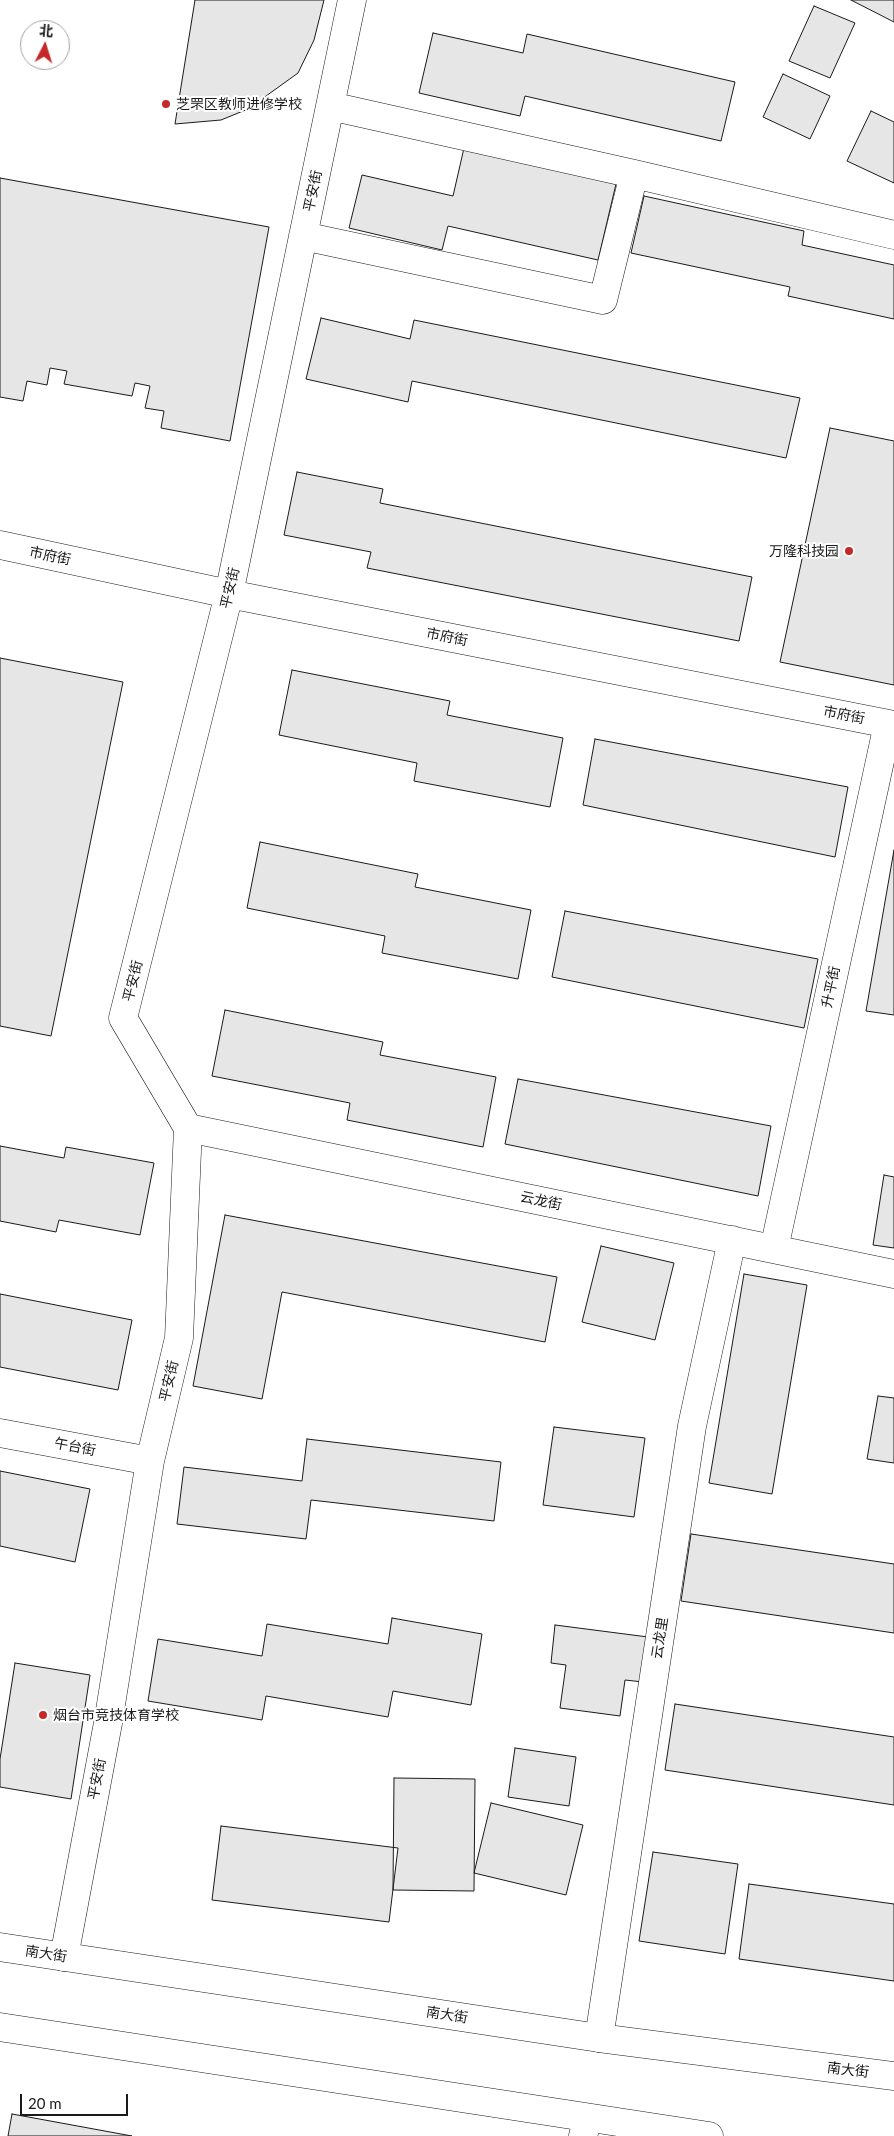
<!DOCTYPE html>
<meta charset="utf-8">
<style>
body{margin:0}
#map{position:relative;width:894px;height:2136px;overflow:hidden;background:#fff;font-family:Lato,"Noto Sans SC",sans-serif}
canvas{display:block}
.north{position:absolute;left:20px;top:20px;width:50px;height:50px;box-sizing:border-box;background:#fff;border:1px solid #a3a3a3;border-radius:50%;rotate:5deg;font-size:14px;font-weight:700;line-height:20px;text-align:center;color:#1a1a1a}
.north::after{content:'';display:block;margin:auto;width:18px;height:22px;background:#c62828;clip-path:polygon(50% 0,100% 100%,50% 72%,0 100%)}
.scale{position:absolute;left:20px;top:2094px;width:108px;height:22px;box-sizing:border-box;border:2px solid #1a1a1a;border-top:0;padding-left:6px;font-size:15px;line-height:18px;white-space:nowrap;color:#1a1a1a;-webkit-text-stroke:4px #fff;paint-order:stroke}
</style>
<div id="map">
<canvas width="894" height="2136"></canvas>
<div class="north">北</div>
<div class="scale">20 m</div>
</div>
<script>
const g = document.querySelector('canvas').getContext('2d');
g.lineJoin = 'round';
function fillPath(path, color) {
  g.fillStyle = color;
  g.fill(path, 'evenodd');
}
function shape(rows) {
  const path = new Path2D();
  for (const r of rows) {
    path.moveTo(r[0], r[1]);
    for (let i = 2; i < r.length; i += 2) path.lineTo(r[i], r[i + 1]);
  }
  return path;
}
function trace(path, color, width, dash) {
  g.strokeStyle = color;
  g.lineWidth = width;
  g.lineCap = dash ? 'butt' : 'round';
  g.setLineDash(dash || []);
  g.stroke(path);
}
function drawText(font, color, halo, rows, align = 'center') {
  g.font = font + ' Lato,"Noto Sans SC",sans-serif';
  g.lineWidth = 4;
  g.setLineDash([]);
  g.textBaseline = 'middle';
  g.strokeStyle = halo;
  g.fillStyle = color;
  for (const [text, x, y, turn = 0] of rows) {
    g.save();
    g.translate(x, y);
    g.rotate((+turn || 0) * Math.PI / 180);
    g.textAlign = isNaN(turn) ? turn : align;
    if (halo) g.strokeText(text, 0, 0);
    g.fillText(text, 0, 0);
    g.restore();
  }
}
const building = shape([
 [195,0,324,0,314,40,298,73,248,109,221,120,175,124,195,0],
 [851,0,894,0,894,22,851,0],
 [814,6,855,23,830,78,789,61,814,6],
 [433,33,523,53,527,34,735,82,721,141,525,96,520,116,419,93,433,33],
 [783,74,830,96,810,139,763,117,783,74],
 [871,111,894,122,894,183,847,161,871,111],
 [464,148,616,184,598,260,448,226,442,250,349,228,362,175,453,196,464,148],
 [0,178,269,227,230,441,161,428,164,411,145,408,150,386,135,383,132,396,64,384,67,371,50,368,47,385,27,381,23,401,0,397,0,178],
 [644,196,804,231,802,245,894,265,894,319,788,296,790,287,631,253,644,196],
 [321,318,410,339,414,320,800,398,786,458,412,381,408,402,306,379,321,318],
 [830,428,894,441,894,685,780,662,830,428],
 [297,472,383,489,380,503,752,577,739,641,367,568,371,552,284,535,297,472],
 [0,658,123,682,51,1036,0,1026,0,658],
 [292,670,450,701,447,715,563,738,550,807,414,781,417,763,279,735,292,670],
 [595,739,848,787,835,857,583,805,595,739],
 [260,842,418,874,415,887,531,910,518,979,382,953,385,936,247,908,260,842],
 [894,850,894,1015,866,1011,894,850],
 [565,911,818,959,804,1028,552,977,565,911],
 [225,1010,383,1042,380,1055,496,1077,483,1147,347,1120,350,1103,212,1076,225,1010],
 [518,1079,771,1126,758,1196,505,1144,518,1079],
 [0,1146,64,1158,66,1147,154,1163,140,1235,59,1220,56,1232,0,1221,0,1146],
 [884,1175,894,1177,894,1248,873,1245,884,1175],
 [225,1215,557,1277,545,1342,282,1292,262,1399,193,1386,225,1215],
 [601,1246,674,1263,655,1340,582,1322,601,1246],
 [744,1274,807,1285,772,1494,709,1483,744,1274],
 [0,1294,132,1320,118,1390,0,1367,0,1294],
 [878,1396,894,1398,894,1463,867,1459,878,1396],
 [554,1427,645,1438,634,1517,543,1505,554,1427],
 [307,1439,501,1462,494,1521,311,1500,306,1539,177,1524,184,1467,302,1481,307,1439],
 [0,1471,90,1489,75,1562,0,1546,0,1471],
 [691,1534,894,1564,894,1633,681,1601,691,1534],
 [392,1618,482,1634,471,1705,393,1691,388,1717,266,1696,262,1720,148,1701,158,1639,262,1656,267,1624,388,1644,392,1618],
 [555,1625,648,1637,643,1682,625,1680,620,1716,560,1708,566,1665,551,1663,555,1625],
 [15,1663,90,1675,71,1799,0,1787,0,1759,15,1663],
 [675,1704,894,1737,894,1805,665,1770,675,1704],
 [515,1748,576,1757,569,1806,508,1797,515,1748],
 [394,1778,475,1779,474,1891,393,1890,394,1778],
 [491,1803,583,1825,566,1895,474,1873,491,1803],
 [221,1826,398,1848,389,1922,212,1900,221,1826],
 [653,1852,738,1864,725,1954,639,1941,653,1852],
 [749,1884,894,1904,894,1981,739,1959,749,1884],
 [12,2114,132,2136,8,2136,12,2114]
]);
fillPath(building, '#e6e6e6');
trace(building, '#1a1a1a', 1);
const minor = shape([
 [330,106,634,174,894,235],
 [303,236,603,300,634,174],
 [0,545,229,594,894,725],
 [188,1128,894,1274],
 [774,1249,888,724],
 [0,1433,150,1461],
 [64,1957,108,1723,150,1461,179,1338,188,1128,123,1018,229,594,352,0],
 [599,2038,692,1426,732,1240],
 [583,2136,588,2118]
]);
const major = shape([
 [0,1947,599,2038,894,2076],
 [0,2027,709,2136]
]);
trace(minor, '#1a1a1a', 29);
trace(major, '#1a1a1a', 29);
trace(minor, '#fff', 28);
trace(major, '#fff', 28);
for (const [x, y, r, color] of [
 [166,104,5,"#c62828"],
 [849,551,5,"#c62828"],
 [43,1715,5,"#c62828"]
]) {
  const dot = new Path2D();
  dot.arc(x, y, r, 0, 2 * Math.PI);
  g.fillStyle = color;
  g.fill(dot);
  trace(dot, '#fff', 2);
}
drawText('14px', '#1a1a1a', '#fff', [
 ["芝罘区教师进修学校",176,104],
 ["万隆科技园",839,551,"right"],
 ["烟台市竞技体育学校",53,1715]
], 'left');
drawText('14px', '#1a1a1a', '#fff', [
 ["平安街",313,191,-78],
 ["市府街",50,556,12],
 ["平安街",230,588,-77],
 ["市府街",447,637,11],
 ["市府街",844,715,11],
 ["平安街",133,981,-76],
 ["升平街",831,987,-78],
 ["云龙街",541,1201,12],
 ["平安街",169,1381,-77],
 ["午台街",75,1447,11],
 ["云龙里",660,1638,-81],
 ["平安街",97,1779,-79],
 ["南大街",46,1954,9],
 ["南大街",447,2015,9],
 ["南大街",848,2070,7]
]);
</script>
